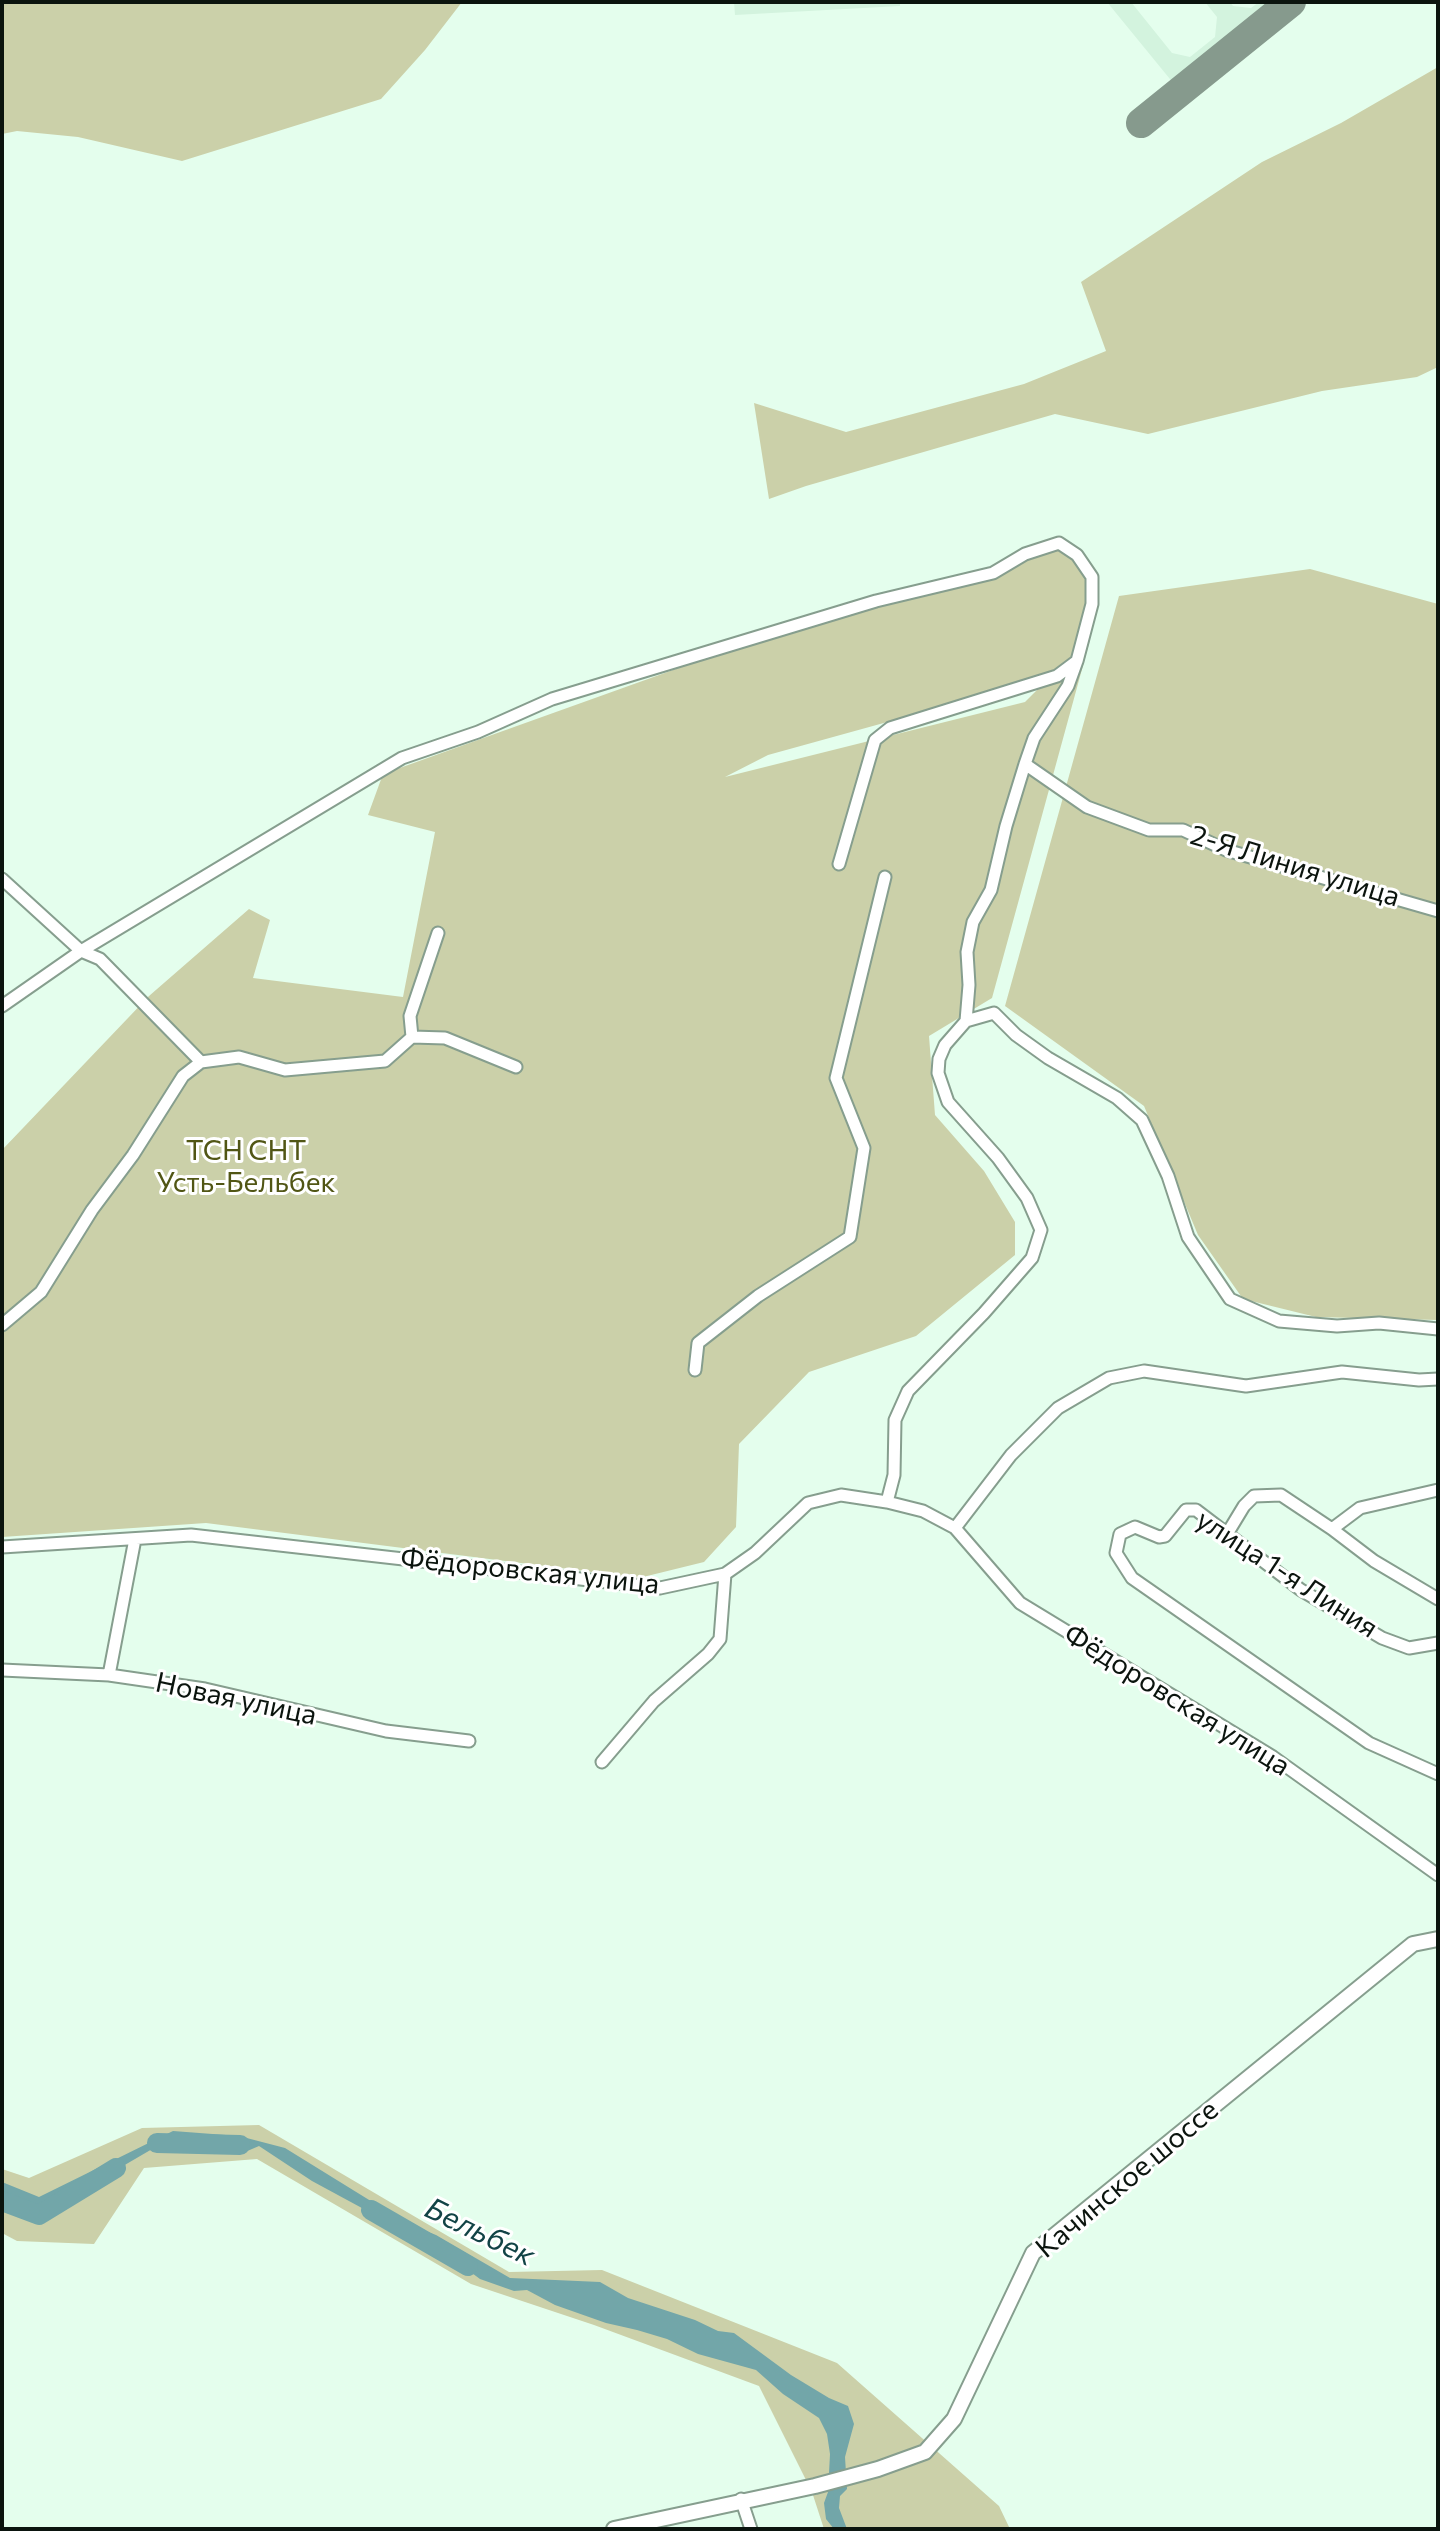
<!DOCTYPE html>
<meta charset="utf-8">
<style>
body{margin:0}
#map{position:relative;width:1440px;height:2531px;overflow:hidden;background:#e4feed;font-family:Commissioner,sans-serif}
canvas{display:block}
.frame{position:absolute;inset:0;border:4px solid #0b140e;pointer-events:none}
</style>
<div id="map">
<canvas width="1440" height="2531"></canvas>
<div class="frame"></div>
</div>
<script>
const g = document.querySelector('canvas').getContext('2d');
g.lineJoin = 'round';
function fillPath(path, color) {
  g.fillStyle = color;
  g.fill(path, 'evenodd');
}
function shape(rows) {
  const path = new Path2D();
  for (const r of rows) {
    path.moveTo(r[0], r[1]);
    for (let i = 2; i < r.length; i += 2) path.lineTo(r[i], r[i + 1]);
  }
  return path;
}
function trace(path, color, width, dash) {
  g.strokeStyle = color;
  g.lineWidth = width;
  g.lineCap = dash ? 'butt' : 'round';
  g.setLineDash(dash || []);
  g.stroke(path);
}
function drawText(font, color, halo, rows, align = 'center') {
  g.font = font + ' Commissioner,sans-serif';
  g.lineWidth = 6;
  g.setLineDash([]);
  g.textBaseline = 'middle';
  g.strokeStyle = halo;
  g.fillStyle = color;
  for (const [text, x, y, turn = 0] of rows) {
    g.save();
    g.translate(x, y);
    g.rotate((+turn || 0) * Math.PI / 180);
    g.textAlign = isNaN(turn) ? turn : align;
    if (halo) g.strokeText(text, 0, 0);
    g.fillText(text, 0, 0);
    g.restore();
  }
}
fillPath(shape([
 [734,2,900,2,900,6,735,15],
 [1107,2,1131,2,1172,53,1190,57,1215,37,1217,17,1205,2,1230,2,1233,6,1251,8,1259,2,1298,2,1183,95]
]), '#d3f3de');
fillPath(shape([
 [2,2,462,2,425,50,381,99,182,161,78,137,17,131,2,134],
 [1438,67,1438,367,1417,377,1322,391,1148,434,1055,414,806,486,769,499,754,403,846,432,1024,384,1106,351,1081,282,1262,162,1341,123],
 [1058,546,1074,557,1090,576,1090,604,1078,651,1090,640,992,998,929,1036,935,1115,984,1171,1015,1222,1015,1255,916,1336,809,1372,739,1444,736,1527,704,1562,639,1578,206,1523,2,1537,2,1150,149,996,249,909,270,920,253,978,403,997,435,832,368,815,383,774,687,665,872,609,1021,561],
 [1050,677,1025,702,725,777,768,755],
 [1310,569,1438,604,1438,1320,1316,1317,1243,1299,1198,1235,1144,1106,1005,1006,1119,596],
 [259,2125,509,2272,602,2270,837,2363,999,2506,1010,2529,824,2529,812,2492,759,2386,594,2325,471,2284,257,2159,144,2168,94,2244,17,2241,2,2233,2,2169,29,2178,142,2128]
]), '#cbd0a9');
fillPath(shape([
 [173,2131,239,2136,285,2148,408,2224,436,2235,510,2278,600,2282,628,2298,695,2320,718,2331,734,2333,791,2375,829,2398,848,2406,854,2424,845,2457,847,2489,840,2496,839,2508,847,2529,834,2529,826,2519,824,2503,828,2492,830,2454,827,2434,819,2418,783,2394,756,2370,698,2354,667,2339,637,2330,606,2323,555,2305,527,2290,514,2291,480,2279,445,2253,312,2181,259,2146,245,2152,228,2145,173,2142,159,2145,39,2215,2,2201,2,2182,39,2197]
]), '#72a6a9');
trace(shape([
 [157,2143,240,2145],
 [2,2201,39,2215,116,2168],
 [371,2210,468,2266]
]), '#72a6a9', 20);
trace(shape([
 [1141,123,1291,2]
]), '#869a8d', 30);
const minor = shape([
 [1025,764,1087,807,1149,830,1183,830,1226,850,1438,911],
 [2,879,81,951,100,959,201,1062],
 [2,1006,81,951,402,758,478,732,552,699,876,601,993,573,1025,554,1059,543,1077,555,1092,577,1092,604,1077,661,1057,676,890,728,875,740,839,864],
 [966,1021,994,1013,1016,1035,1048,1058,1117,1098,1142,1120,1168,1176,1188,1237,1230,1299,1279,1321,1337,1326,1379,1323,1438,1329],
 [412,1037,410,1016,438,933],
 [2,1325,41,1292,92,1210,133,1155,183,1076,201,1062,239,1057,285,1070,385,1061,412,1037,445,1038,516,1067],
 [695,1370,698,1343,758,1296,850,1237,864,1148,836,1078,885,877],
 [887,1502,894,1475,895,1420,908,1391,984,1313,1032,1258,1041,1230,1027,1198,998,1158,948,1102,938,1073,939,1059,945,1045,966,1021,969,985,967,952,973,922,991,890,1006,826,1025,764,1034,738,1068,686,1077,661],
 [955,1528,1011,1455,1058,1408,1109,1378,1144,1371,1246,1386,1342,1372,1419,1380,1438,1379],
 [1332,1529,1360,1508,1438,1490],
 [1227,1534,1244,1506,1254,1496,1281,1495,1332,1529,1374,1561,1438,1599],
 [2,1547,191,1535,660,1588,725,1574,755,1553,808,1503,841,1495,887,1502,923,1511,955,1528,1020,1603,1273,1757,1438,1875],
 [1438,1643,1409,1648,1382,1638,1301,1590,1196,1510,1186,1510,1165,1536,1159,1537,1135,1527,1120,1534,1116,1553,1132,1578,1369,1743,1438,1774],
 [2,1670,109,1675,205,1689,386,1731,469,1741],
 [109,1675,135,1539],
 [602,1762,654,1701,708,1654,720,1639,725,1574],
 [741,2499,751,2529]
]);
const major = shape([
 [614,2529,815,2486,878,2469,925,2452,954,2419,1033,2253,1413,1944,1438,1939]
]);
trace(minor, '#869e8e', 15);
trace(major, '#869e8e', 18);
trace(minor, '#fff', 11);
trace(major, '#fff', 14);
drawText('28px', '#0b140e', '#fff', [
 ["2-Я Линия улица",1295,866,17],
 ["Фёдоровская улица",530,1571,6],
 ["улица 1-я Линия",1287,1574,33],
 ["Новая улица",236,1699,12],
 ["Фёдоровская улица",1177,1700,32],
 ["Качинское шоссе",1127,2179,-40]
]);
drawText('28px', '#515615', '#fff', [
 ["ТСН СНТ",246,1151],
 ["Усть-Бельбек",246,1183]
]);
drawText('italic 30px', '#124346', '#fff', [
 ["Бельбек",480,2232,26]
]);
</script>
